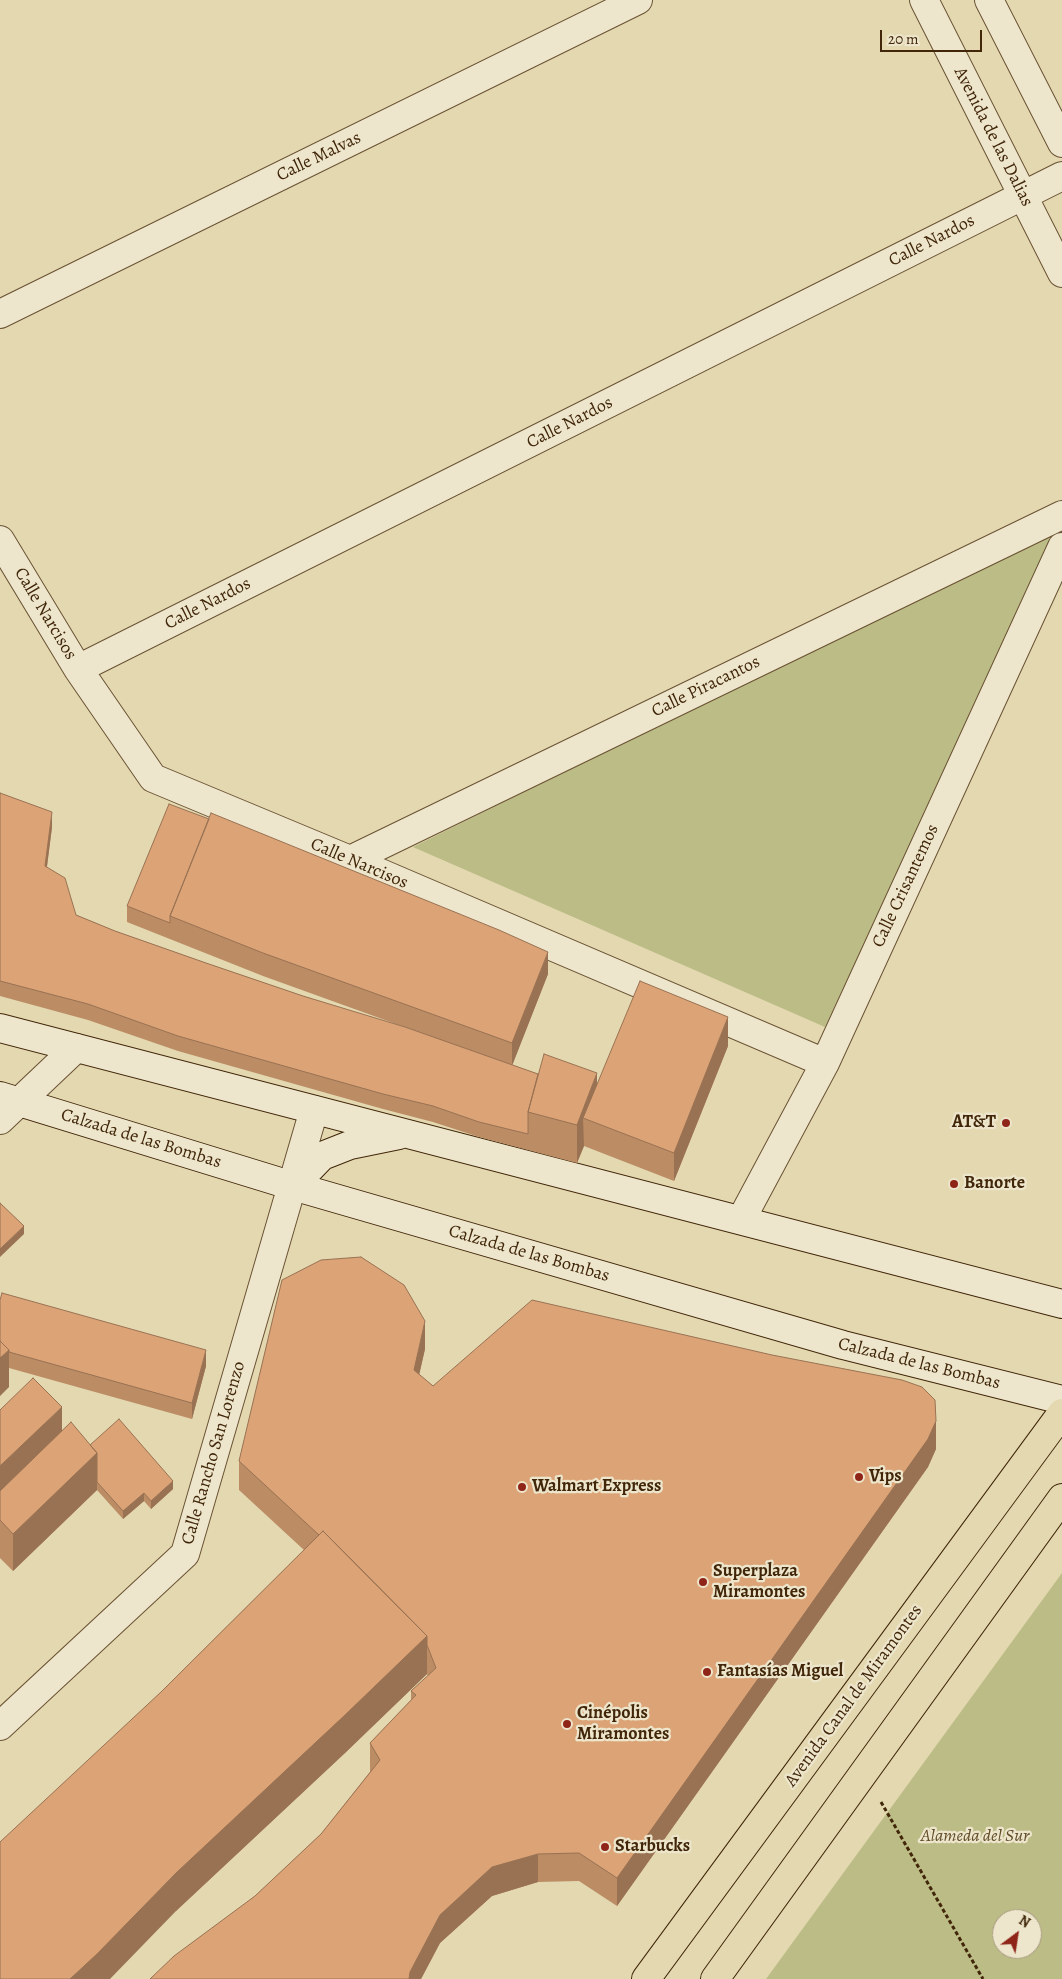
<!DOCTYPE html>
<meta charset="utf-8">
<style>
body{margin:0}
#map{position:relative;width:1062px;height:1979px;overflow:hidden;background:#e3d8b0;font-family:Alegreya,serif}
canvas{display:block}
.north{position:absolute;left:992px;top:1909px;width:50px;height:50px;box-sizing:border-box;background:#ede6cc;border:1px solid #a8997e;border-radius:50%;rotate:31deg;font-size:14px;font-weight:700;line-height:20px;text-align:center;color:#412609}
.north::after{content:'';display:block;margin:auto;width:18px;height:22px;background:#8f2418;clip-path:polygon(50% 0,100% 100%,50% 72%,0 100%)}
.scale{position:absolute;left:880px;top:30px;width:102px;height:22px;box-sizing:border-box;border:2px solid #412609;border-top:0;padding-left:6px;font-size:15px;line-height:18px;white-space:nowrap;color:#412609;-webkit-text-stroke:4px #ede6cc;paint-order:stroke}
</style>
<div id="map">
<canvas width="1062" height="1979"></canvas>
<div class="north">N</div>
<div class="scale">20 m</div>
</div>
<script>
const g = document.querySelector('canvas').getContext('2d');
g.lineJoin = 'round';
function fillPath(path, color) {
  g.fillStyle = color;
  g.fill(path, 'evenodd');
}
function shape(rows) {
  const path = new Path2D();
  for (const r of rows) {
    path.moveTo(r[0], r[1]);
    for (let i = 2; i < r.length; i += 2) path.lineTo(r[i], r[i + 1]);
  }
  return path;
}
function trace(path, color, width, dash) {
  g.strokeStyle = color;
  g.lineWidth = width;
  g.lineCap = dash ? 'butt' : 'round';
  g.setLineDash(dash || []);
  g.stroke(path);
}
function drawText(font, color, halo, rows, align = 'center') {
  g.font = font + ' Alegreya,serif';
  g.lineWidth = 4.5;
  g.setLineDash([]);
  g.textBaseline = 'middle';
  g.strokeStyle = halo;
  g.fillStyle = color;
  for (const [text, x, y, turn = 0] of rows) {
    g.save();
    g.translate(x, y);
    g.rotate((+turn || 0) * Math.PI / 180);
    g.textAlign = isNaN(turn) ? turn : align;
    if (halo) g.strokeText(text, 0, 0);
    g.fillText(text, 0, 0);
    g.restore();
  }
}
fillPath(shape([
 [1062,525,825,1027,413,847],
 [1062,1573,1062,1979,766,1979],
 [1002,1919,1032,1919,1032,1949,1002,1949]
]), '#bcbc86');
const street = shape([
 [924,0,1062,273],
 [989,0,1062,143],
 [0,314,638,0],
 [0,540,78,669,153,778,350,860,825,1063],
 [78,669,1062,176],
 [350,860,1062,515],
 [0,1120,76,1048],
 [741,1220,825,1063,1062,547],
 [0,1726,185,1554,314,1110]
]);
const secondary = shape([
 [0,1028,1062,1304],
 [0,1096,293,1186,843,1345,1062,1400],
 [293,1186,322,1156,350,1145,399,1135]
]);
const primary = shape([
 [646,1979,1062,1413],
 [715,1979,1062,1498]
]);
trace(street, '#6a5233', 30);
trace(secondary, '#412609', 30);
trace(primary, '#412609', 30);
trace(shape([
 [881,1802,983,1979]
]), '#412609', 3, [4, 2.5]);
trace(street, '#ede6cc', 28);
trace(secondary, '#ede6cc', 28);
trace(primary, '#e3d8b0', 28);
fillPath(shape([
 [0,793,52,827,47,867,76,915,115,931,206,963,303,996,432,1037,263,976,127,922,127,906,548,974,512,1065,538,1074,597,1084,728,1046,674,1181,584,1146,577,1163,479,1137,433,1122,383,1109,178,1051,88,1020,0,996],
 [0,1300,206,1366,192,1419,9,1368,9,1387],
 [425,1349,419,1374,433,1386,936,1449,928,1467,617,1906,579,1881,538,1882,492,1896,440,1943,421,1979,150,1979,255,1896,321,1834,370,1772,370,1743,411,1700,411,1691,428,1676,427,1674,345,1753,176,1911,161,1692,304,1550,239,1490,239,1461],
 [0,1410,62,1430,173,1489,151,1509,144,1501,123,1519,97,1490,13,1571,0,1558]
]), '#bc8c65');
fillPath(shape([
 [52,812,52,827,45,881,45,866],
 [548,952,548,974,512,1066,512,1043],
 [728,1017,728,1046,674,1181,674,1153],
 [597,1073,597,1110,583,1118,584,1146,577,1163,577,1125],
 [24,1226,24,1234,0,1257,0,1249],
 [425,1321,425,1349,414,1398,414,1370],
 [9,1350,9,1387,0,1396,0,1358],
 [206,1350,206,1366,192,1419,192,1403],
 [62,1407,62,1445,0,1503,0,1466],
 [936,1421,936,1449,928,1467,617,1906,617,1878],
 [97,1453,97,1490,13,1571,13,1534],
 [173,1481,173,1489,151,1509,151,1501],
 [144,1493,144,1501,123,1519,123,1511],
 [427,1636,427,1674,345,1753,176,1911,110,1979,70,1979,176,1873],
 [538,1854,538,1882,492,1896,440,1943,421,1979,409,1979,410,1972,440,1915,492,1867]
]), '#997253');
const building = shape([
 [0,793,52,812,45,866,65,878,76,915,115,931,206,963,303,996,405,1027,538,1074,528,1112,528,1134,479,1122,433,1106,383,1094,178,1036,88,1004,0,981,0,793],
 [169,804,209,819,170,916,170,923,127,906,169,804],
 [211,813,499,930,548,952,512,1043,263,953,170,916,211,813],
 [640,981,728,1017,674,1153,583,1118,640,981],
 [544,1054,597,1073,577,1125,528,1112,544,1054],
 [0,1203,24,1226,0,1249,0,1203],
 [361,1257,404,1285,425,1321,414,1370,433,1386,532,1300,772,1355,902,1380,922,1387,935,1400,936,1421,928,1439,617,1878,579,1853,538,1854,492,1867,440,1915,410,1972,409,1979,150,1979,174,1956,255,1896,321,1834,380,1760,370,1743,416,1695,411,1691,436,1668,427,1645,427,1636,323,1531,319,1535,239,1461,282,1280,321,1260,361,1257],
 [2,1293,206,1350,192,1403,9,1352,9,1350,0,1341,0,1300,2,1293],
 [0,1341,9,1350,0,1358,0,1341],
 [33,1378,62,1407,0,1466,0,1410,33,1378],
 [119,1419,173,1481,151,1501,144,1493,123,1511,97,1482,97,1453,90,1445,119,1419],
 [71,1422,97,1453,13,1534,0,1520,0,1491,71,1422],
 [323,1531,427,1636,345,1715,176,1873,97,1954,70,1979,0,1979,0,1842,161,1692,323,1531]
]);
fillPath(building, '#dba376');
trace(building, '#997253', 1);
for (const [x, y, r, color] of [
 [1006,1123,5,"#8f2418"],
 [954,1184,5,"#8f2418"],
 [859,1477,5,"#8f2418"],
 [522,1487,5,"#8f2418"],
 [703,1582,5,"#8f2418"],
 [707,1672,5,"#8f2418"],
 [567,1724,5,"#8f2418"],
 [605,1847,5,"#8f2418"]
]) {
  const dot = new Path2D();
  dot.arc(x, y, r, 0, 2 * Math.PI);
  g.fillStyle = color;
  g.fill(dot);
  trace(dot, '#ede6cc', 2);
}
drawText('18px', '#412609', '#ede6cc', [
 ["Avenida de las Dalias",993,137,63],
 ["Calle Malvas",319,157,-26],
 ["Calle Nardos",932,241,-27],
 ["Calle Nardos",570,423,-27],
 ["Calle Nardos",208,604,-27],
 ["Calle Narcisos",45,614,59],
 ["Calle Piracantos",706,687,-26],
 ["Calle Narcisos",359,864,23],
 ["Calle Crisantemos",906,886,-65],
 ["Calzada de las Bombas",141,1139,17],
 ["Calzada de las Bombas",529,1254,16],
 ["Calzada de las Bombas",919,1364,14],
 ["Calle Rancho San Lorenzo",214,1453,-74],
 ["Avenida Canal de Miramontes",854,1696,-54]
]);
drawText('bold 18px', '#412609', '#ede6cc', [
 ["AT&T",996,1123,"right"],
 ["Banorte",964,1184],
 ["Vips",869,1477],
 ["Walmart Express",532,1487],
 ["Superplaza",713,1572],
 ["Miramontes",713,1593],
 ["Fantasías Miguel",717,1672],
 ["Cinépolis",577,1714],
 ["Miramontes",577,1735],
 ["Starbucks",615,1847]
], 'left');
drawText('italic 18px', '#604c28', '#ede6cc', [
 ["Alameda del Sur",975,1837]
]);
</script>
